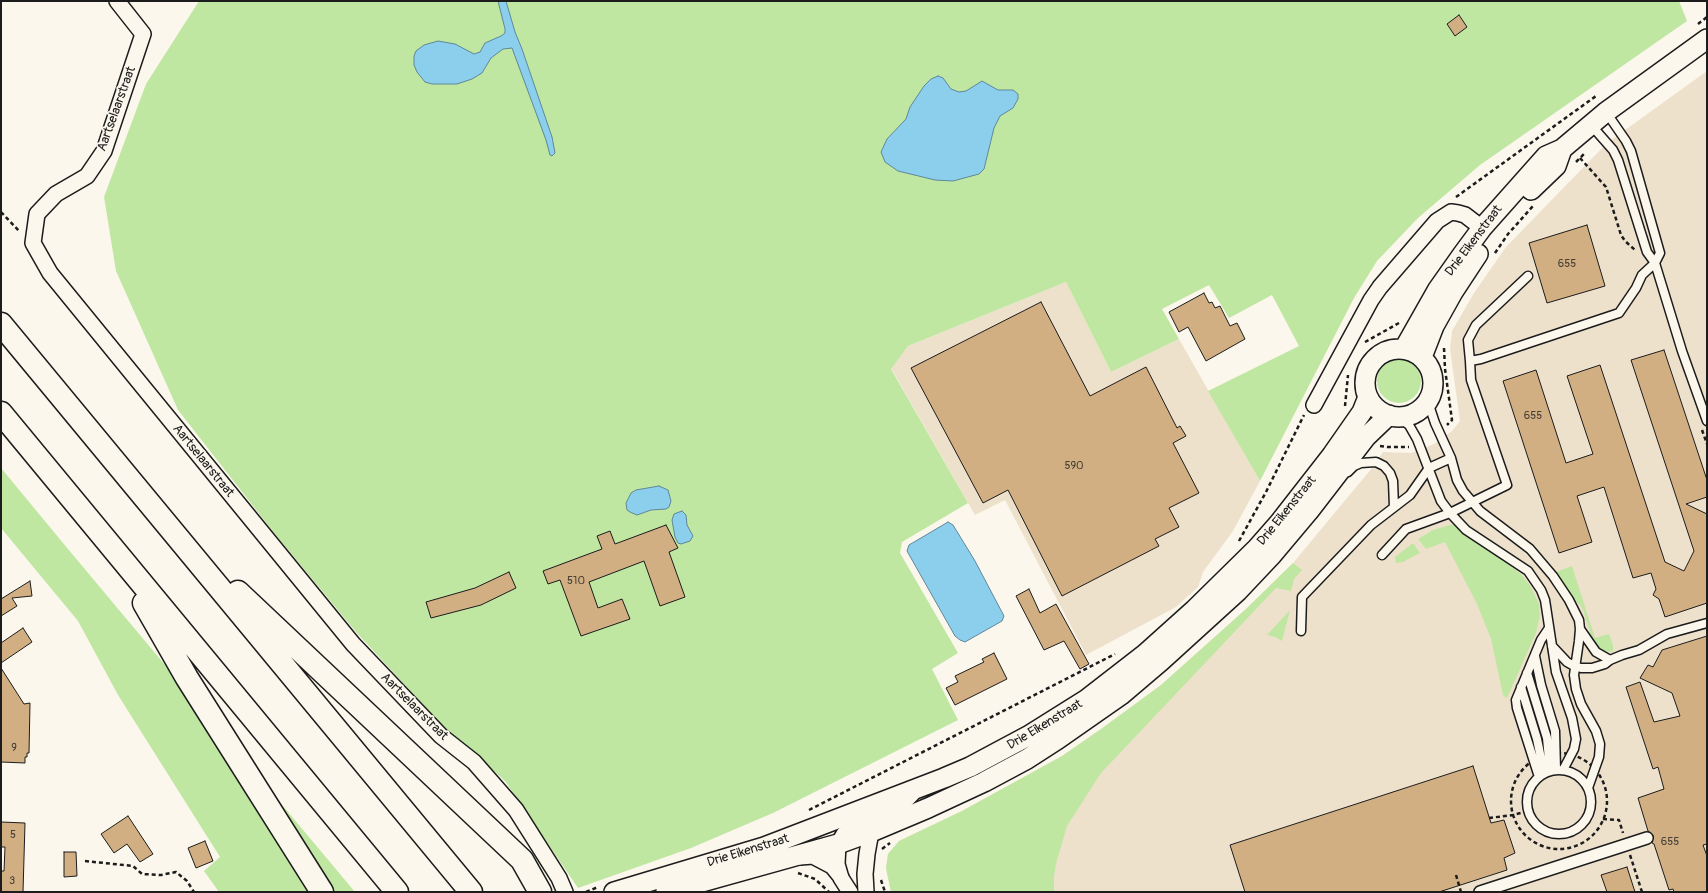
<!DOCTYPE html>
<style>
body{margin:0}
#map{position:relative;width:1708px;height:893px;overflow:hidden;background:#fbf7ec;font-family:Pangolin,sans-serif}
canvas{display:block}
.frame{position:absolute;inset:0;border:2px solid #1c1c1c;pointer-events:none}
</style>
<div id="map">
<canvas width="1708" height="893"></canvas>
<div class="frame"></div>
</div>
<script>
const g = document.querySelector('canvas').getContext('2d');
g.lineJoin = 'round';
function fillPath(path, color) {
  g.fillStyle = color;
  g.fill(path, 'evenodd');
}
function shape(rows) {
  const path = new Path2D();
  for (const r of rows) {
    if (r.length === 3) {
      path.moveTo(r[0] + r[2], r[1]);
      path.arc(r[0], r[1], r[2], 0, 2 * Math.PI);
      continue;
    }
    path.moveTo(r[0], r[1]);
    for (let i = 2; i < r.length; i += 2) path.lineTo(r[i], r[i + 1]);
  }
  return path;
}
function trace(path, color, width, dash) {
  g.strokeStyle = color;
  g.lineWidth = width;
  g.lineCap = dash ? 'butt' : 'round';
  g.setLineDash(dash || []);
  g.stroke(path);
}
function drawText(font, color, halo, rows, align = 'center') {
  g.font = font + ' Pangolin,sans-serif';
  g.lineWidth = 3.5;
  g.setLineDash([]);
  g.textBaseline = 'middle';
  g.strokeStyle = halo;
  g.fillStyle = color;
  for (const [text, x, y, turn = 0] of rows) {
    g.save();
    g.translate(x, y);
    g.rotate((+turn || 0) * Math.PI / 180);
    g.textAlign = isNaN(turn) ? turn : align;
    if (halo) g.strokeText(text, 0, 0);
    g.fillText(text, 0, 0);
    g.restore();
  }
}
fillPath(shape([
 [1707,71,1707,892,891,892,886,868,888,854,899,841,962,811,1062,756,1104,727,1161,685,1246,609,1293,563,1372,468,1383,452,1411,453,1434,444,1452,431,1460,421,1450,349,1452,331,1474,293,1506,247,1607,143],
 [1066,282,1111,372,1179,339,1260,481,1233,531,1203,572,1198,587,1176,607,1086,655,1005,500,975,515,891,368,908,346]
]), '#eee1cc');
fillPath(shape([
 [199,1,1679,1,1687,21,1480,165,1418,218,1377,261,1354,298,1260,481,1208,391,1299,346,1272,295,1229,318,1209,285,1162,309,1179,339,1111,372,1066,282,908,346,891,369,968,503,902,542,900,553,958,653,932,669,958,720,773,813,691,848,578,888,505,781,441,724,356,632,275,534,178,410,116,271,104,197,146,84],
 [1399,381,22],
 [1,468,68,549,355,892,219,892,204,871,220,857,118,695,78,621,1,528],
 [1453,524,1465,535,1508,564,1522,575,1531,587,1539,604,1540,616,1536,633,1507,698,1503,695,1491,639,1477,604,1445,542,1426,549,1418,539,1433,530],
 [1413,543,1420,553,1403,562,1396,563,1395,557],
 [1293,563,1302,570,1294,579,1291,591,1276,588,1101,773,1067,826,1056,864,1054,876,1054,892,891,892,886,868,888,854,899,841,962,811,1062,756,1101,729,1161,685,1246,609],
 [1572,566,1595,638,1609,634,1613,645,1613,652,1602,651,1593,642,1583,610,1580,605,1573,599,1556,572],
 [1290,610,1282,641,1275,637,1267,635]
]), '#c0e7a2');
const water = shape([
 [498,1,506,1,515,32,522,49,552,137,555,153,552,156,550,155,546,140,512,48,503,49,491,58,482,73,472,79,457,84,432,84,425,82,417,72,414,65,414,56,416,51,424,45,438,41,455,44,474,54,480,52,485,43,501,36,505,33,505,29,498,1],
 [938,76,943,78,951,89,959,92,966,91,982,81,998,90,1013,90,1018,94,1018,99,1013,108,1000,116,994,128,984,169,979,174,953,181,935,180,898,171,885,162,881,152,887,139,906,119,910,107,924,86,931,79,938,76],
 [659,486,668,490,671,501,669,507,666,509,651,510,637,515,630,512,627,510,626,503,631,493,636,490,659,486],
 [682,511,686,515,687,525,693,536,690,541,681,544,678,543,675,537,672,520,674,514,682,511],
 [948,522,953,525,975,561,1004,616,1002,621,965,642,960,640,955,636,907,551,909,545,948,522]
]);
fillPath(water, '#8ccfed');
trace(water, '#5f8799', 1);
const building = shape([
 [1459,15,1467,27,1455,36,1447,24,1459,15],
 [1587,225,1605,286,1547,303,1529,243,1587,225],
 [1204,293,1209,303,1212,302,1215,308,1220,306,1230,326,1237,323,1245,339,1206,361,1188,327,1179,332,1169,312,1204,293],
 [1041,302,1090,396,1146,367,1177,428,1180,426,1186,436,1173,443,1199,493,1169,508,1179,527,1155,539,1159,546,1062,596,1008,490,983,503,911,368,1041,302],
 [1664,350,1707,480,1707,497,1686,504,1707,514,1707,603,1665,617,1659,599,1653,595,1656,589,1651,573,1633,578,1604,487,1577,496,1592,542,1559,553,1503,381,1536,370,1566,463,1593,454,1567,376,1600,365,1665,562,1684,571,1694,551,1631,360,1664,350],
 [666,525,678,548,669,552,685,597,660,606,644,561,589,582,598,608,622,599,630,619,581,636,560,580,548,584,543,571,602,549,597,536,610,531,615,544,666,525],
 [509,572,516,588,481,605,431,618,426,602,475,588,509,572],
 [30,581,32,596,12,598,17,606,1,616,1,599,30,581],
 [1029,589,1040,613,1056,604,1089,664,1080,669,1064,641,1044,650,1016,596,1029,589],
 [23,628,32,642,1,663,1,643,23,628],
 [1707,636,1707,844,1703,845,1707,856,1707,892,1674,892,1673,889,1669,890,1654,844,1652,843,1653,835,1648,831,1638,798,1664,789,1658,767,1653,769,1626,687,1640,682,1654,722,1680,716,1672,693,1640,678,1648,665,1653,667,1662,650,1707,636],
 [994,653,1007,679,955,705,946,688,958,682,955,676,984,662,982,659,994,653],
 [1,668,24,704,30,703,29,753,27,753,27,757,25,757,25,763,1,762,1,668],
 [1473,766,1491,823,1504,820,1515,853,1504,858,1507,870,1439,892,1245,892,1230,845,1473,766],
 [128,816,153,854,140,862,127,844,114,853,101,834,128,816],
 [1,822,25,823,23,892,1,892,1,871,4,871,5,847,1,847,1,822],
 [205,841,213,861,196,868,188,848,205,841],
 [64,852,76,852,77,876,64,877,64,852],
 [1627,867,1635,892,1607,892,1601,875,1627,867]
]);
fillPath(building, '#d1af83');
trace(building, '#1c1c1c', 1);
const service = shape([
 [1591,125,1613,150,1618,160,1647,252,1655,263,1682,351,1707,421],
 [1470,361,1468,340,1476,325,1528,276],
 [1428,402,1435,423,1451,458,1457,480,1463,491,1480,511,1530,549,1553,576,1569,600,1579,620,1580,629,1579,641,1574,675,1576,689,1581,704,1596,731,1600,744,1599,757,1588,788],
 [1398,417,1409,425,1417,439,1441,501,1450,513,1466,530,1528,571,1541,590,1545,600,1556,672,1572,718,1576,739,1574,749,1563,770],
 [1348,472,1354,466,1361,463,1376,462,1384,466,1390,473,1393,481,1394,507],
 [1382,555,1406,529,1450,513,1507,485,1471,380,1470,361,1481,359,1619,313,1636,288,1642,275,1655,263,1660,253,1631,151,1626,141,1606,112],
 [1580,629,1596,652,1610,660],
 [1301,631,1302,597,1371,525,1410,495,1429,468,1451,458],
 [1552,646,1567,662,1574,666,1581,668,1592,668,1605,664,1610,660,1622,655,1639,650,1667,634,1707,623],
 [1535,656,1541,685,1555,731,1556,770],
 [1527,673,1547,738,1550,771],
 [1521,687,1537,739,1544,773],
 [1559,802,32],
 [1539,777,1517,708,1516,700,1541,640,1549,628]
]);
const pedestrian = shape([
 [1480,892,1647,838]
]);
const minor = shape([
 [117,1,143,34,104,151,87,176,56,194,37,214,33,243,50,273,353,644,441,736,474,762,516,810,559,878,565,892],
 [1314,405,1371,300,1380,287,1437,221,1451,212,1458,213,1465,215,1482,228],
 [800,857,813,856,832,866,841,877],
 [850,892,841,878,837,864,838,844,844,834,854,825,902,804,912,794],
 [866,892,865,874,867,854,871,832]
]);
const tertiary = shape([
 [1531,190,1556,166,1562,149],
 [1404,349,1438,289,1462,255,1482,228,1546,156,1562,149,1606,112,1707,39],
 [1399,383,34],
 [1422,357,1434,326,1453,292,1478,254],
 [614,892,764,847,944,778,970,767,1028,736,1087,699,1145,654,1194,610,1257,548,1279,523,1332,455,1362,412,1368,397],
 [666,892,838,844,871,832,928,808,984,782,1027,759,1058,739,1121,695,1161,661,1238,591,1272,555,1309,511,1366,437,1389,415]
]);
const motorway = shape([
 [1,324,471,892],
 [1,413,397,892],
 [238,592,522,860,540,892],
 [144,603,187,678,322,892]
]);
trace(service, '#1c1c1c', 11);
trace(pedestrian, '#1c1c1c', 14);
trace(minor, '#1c1c1c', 18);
trace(tertiary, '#1c1c1c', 22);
trace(motorway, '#1c1c1c', 25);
trace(shape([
 [1698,24,1707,17],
 [1580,158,1606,187,1621,235,1625,241,1635,250],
 [1576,162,1585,153],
 [1456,197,1596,96],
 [1,212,20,232],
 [1495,253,1508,234,1533,206],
 [1365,342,1399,323],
 [1444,348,1445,369,1452,420,1447,425],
 [1345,406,1348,375],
 [1702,430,1707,444],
 [1380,446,1387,447,1409,447],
 [1239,541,1266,492,1304,415],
 [1559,801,48],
 [809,810,1115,654],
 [1489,818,1513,815,1528,811],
 [1603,819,1619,820,1623,833],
 [882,849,890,843],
 [1630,855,1642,892],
 [85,861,133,866,142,874,161,875,176,872,187,881,194,892],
 [798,873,815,879,829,892],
 [1456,875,1461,892],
 [881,880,885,892],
 [586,892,598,887]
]), '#1c1c1c', 2.5, [4, 3]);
trace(service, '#fbf7ec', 8);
trace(pedestrian, '#fbf7ec', 11);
trace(minor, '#fbf7ec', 15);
trace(tertiary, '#fbf7ec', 19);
trace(motorway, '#fbf7ec', 22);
drawText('11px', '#494136', null, [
 ["655",1567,264],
 ["655",1533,416],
 ["590",1074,466],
 ["510",576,581],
 ["9",14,748],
 ["5",13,835],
 ["655",1670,842],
 ["3",12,881]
]);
drawText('13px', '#1c1c1c', '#fbf7ec', [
 ["Aartselaarstraat",117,109,-70],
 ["Drie Eikenstraat",1474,241,-53],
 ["Aartselaarstraat",203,461,51],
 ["Drie Eikenstraat",1287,511,-51],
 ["Aartselaarstraat",414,707,45],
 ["Drie Eikenstraat",1045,725,-31],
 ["Drie Eikenstraat",748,851,-17]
]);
</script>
